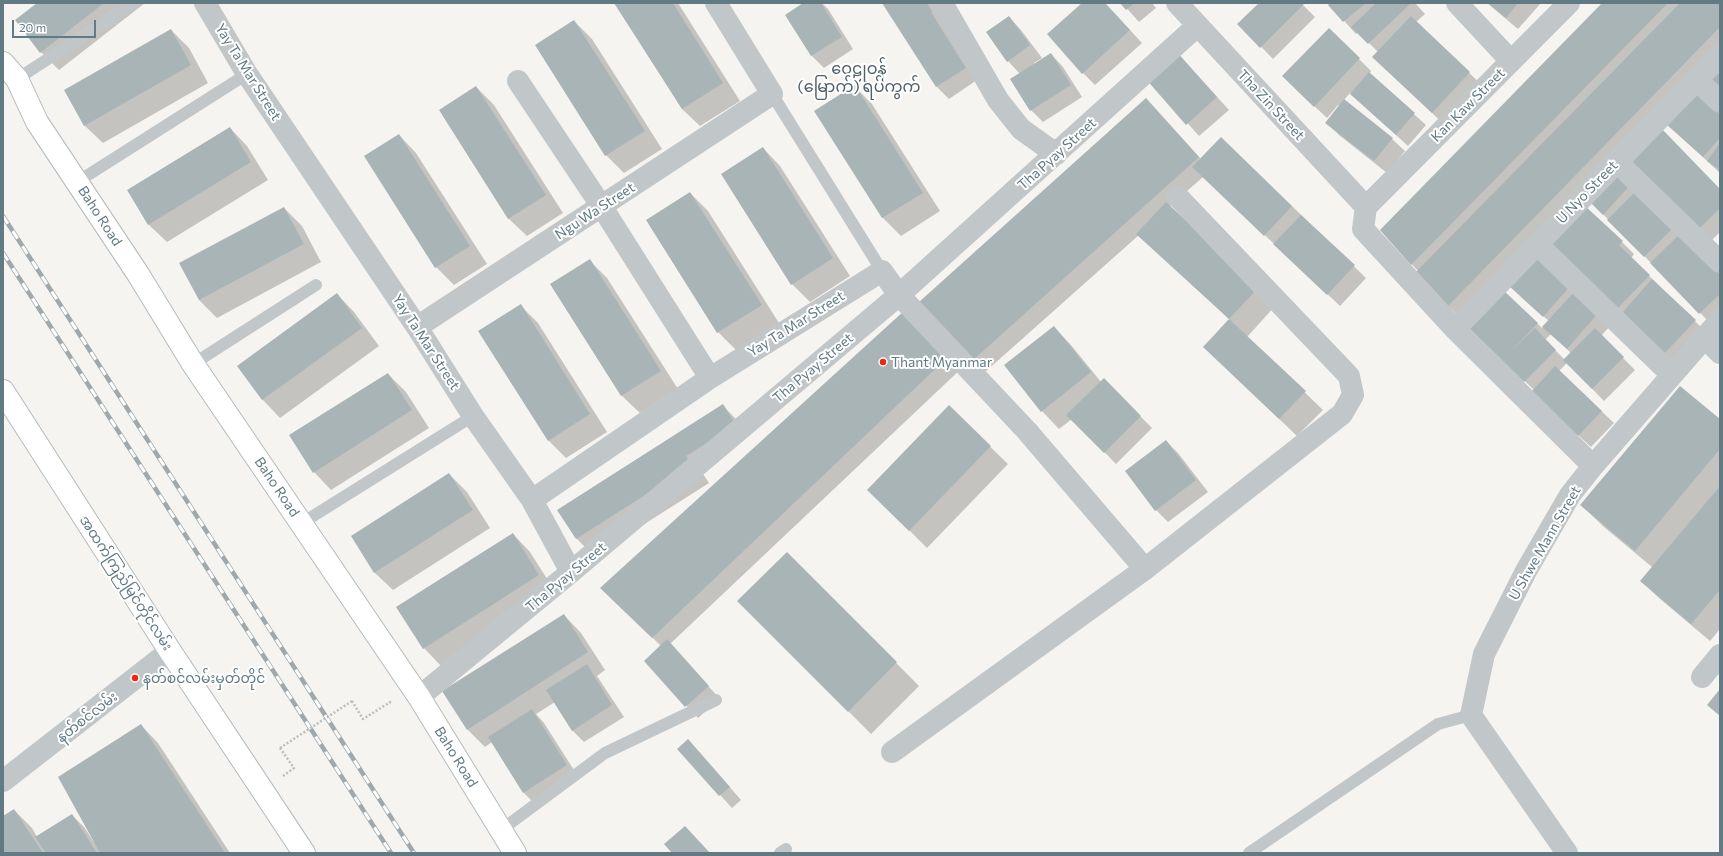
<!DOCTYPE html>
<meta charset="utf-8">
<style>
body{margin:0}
#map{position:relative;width:1723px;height:856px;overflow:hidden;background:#f5f4f0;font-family:Commissioner,sans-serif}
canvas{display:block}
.frame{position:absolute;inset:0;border:4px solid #617a84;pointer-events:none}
.scale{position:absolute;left:12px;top:20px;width:84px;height:18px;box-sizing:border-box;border:2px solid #617a84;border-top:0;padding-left:5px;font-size:12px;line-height:14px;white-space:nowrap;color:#617a84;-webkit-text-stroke:3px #fff;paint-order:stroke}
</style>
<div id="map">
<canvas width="1723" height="856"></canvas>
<div class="frame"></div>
<div class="scale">20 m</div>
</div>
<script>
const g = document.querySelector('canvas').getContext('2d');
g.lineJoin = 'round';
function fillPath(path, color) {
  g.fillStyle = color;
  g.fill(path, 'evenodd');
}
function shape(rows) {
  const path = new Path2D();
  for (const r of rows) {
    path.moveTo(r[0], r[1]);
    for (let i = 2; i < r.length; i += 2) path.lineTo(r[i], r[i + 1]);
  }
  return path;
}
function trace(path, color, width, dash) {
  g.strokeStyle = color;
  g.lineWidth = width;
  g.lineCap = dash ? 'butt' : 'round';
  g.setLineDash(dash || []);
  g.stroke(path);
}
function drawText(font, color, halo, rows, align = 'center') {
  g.font = font + ' Commissioner,"Noto Sans Myanmar",sans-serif';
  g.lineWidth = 4;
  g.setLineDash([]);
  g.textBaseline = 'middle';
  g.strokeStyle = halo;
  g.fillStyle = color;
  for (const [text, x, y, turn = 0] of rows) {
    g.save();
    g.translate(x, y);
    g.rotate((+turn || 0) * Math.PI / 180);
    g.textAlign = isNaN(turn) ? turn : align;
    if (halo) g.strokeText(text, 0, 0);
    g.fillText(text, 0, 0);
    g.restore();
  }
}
fillPath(shape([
 [38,3,145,3,59,70,41,52],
 [615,3,678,3,740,101,700,126,682,109],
 [805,3,822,3,828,9,853,49,824,68,812,56,786,15],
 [884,3,930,3,977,80,949,99,937,87],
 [1083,3,1105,3,1142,43,1095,85,1083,73],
 [1122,3,1152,3,1156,8,1139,22],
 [1261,3,1301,3,1315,17,1273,59,1239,24],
 [1328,3,1415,3,1425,14,1416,22,1487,90,1450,130,1391,74,1378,52,1358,32,1356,34],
 [1487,3,1541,3,1518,29],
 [1604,3,1720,3,1720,52,1461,318,1427,286,1418,271,1381,230],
 [1009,17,1021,30,1042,58,1034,63,1035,65,1051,54,1063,67,1082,97,1043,122,1031,110,1020,74,1008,61],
 [574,21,592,39,662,149,624,173,606,155,536,45],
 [1329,29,1371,71,1369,74,1426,125,1408,146,1350,93,1344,100,1392,139,1405,151,1387,173,1339,135,1327,123,1340,106,1338,105,1327,118,1295,88],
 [171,30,189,48,208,83,103,143,85,126,65,91],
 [1176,52,1229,110,1199,136,1147,78],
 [854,86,872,104,940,211,901,236,883,218,815,111],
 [476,87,494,105,563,213,527,236,509,219,440,110],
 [1158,112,1201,159,1292,206,1366,278,1340,306,1203,177,1169,207,1276,305,1247,337,1323,410,1297,436,1204,347,1230,320,1139,235,985,372,973,360],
 [1720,114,1720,173,1680,136],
 [230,128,247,146,268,180,167,242,149,225,128,190],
 [399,135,416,153,487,264,454,285,436,267,366,156],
 [763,148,780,166,850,276,810,302,792,284],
 [1629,160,1720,190,1720,232,1710,242],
 [1619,172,1720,273,1720,318,1712,325,1597,208],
 [690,193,708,211,779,323,736,350,718,332],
 [284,208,302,226,321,262,217,318,199,300],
 [1622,242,1634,254,1631,258,1707,333,1677,365,1561,257],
 [1537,254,1611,325,1601,336,1635,370,1604,401,1567,363,1559,371,1614,423,1591,447,1544,404,1534,390,1468,326,1502,290,1542,328,1549,321,1521,297],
 [1551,334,1571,353,1565,360,1545,340],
 [590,261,607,278,678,389,640,413,622,396,552,285],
 [337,294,354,312,379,346,280,418,263,400,238,366],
 [521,306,538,323,607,432,566,458,549,441],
 [905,312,963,367,670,644,720,699,698,718,645,661,661,646,602,588],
 [1054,327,1071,345,1101,382,1104,380,1152,428,1116,464,1072,419,1059,429,1042,411],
 [388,374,406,392,429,428,331,490,314,472],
 [723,406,735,418,747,437,699,468,709,483,594,556,576,538],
 [949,407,1008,464,927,548,886,507],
 [1720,420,1720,629,1710,641,1659,598,1641,581,1652,567,1604,527,1581,505],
 [1166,441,1178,453,1208,492,1168,522,1156,510,1126,471],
 [449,474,467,492,490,528,393,590,375,573,352,536],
 [513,534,530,552,556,593,441,666,424,648],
 [787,553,919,686,871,734,739,601],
 [564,615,581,633,605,670,597,676,624,717,584,742,572,730,555,702,536,714,544,723,579,778,536,805,524,793,492,742,485,747,467,729],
 [141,725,158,743,230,853,3,853,3,817,14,810,32,828,37,837,72,815,84,827,94,842,95,841],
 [678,749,700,753,741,800,732,808]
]), '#0003');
fillPath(shape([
 [37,3,104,3,40,53,15,20],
 [614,3,673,3,723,83,682,109],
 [803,3,821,3,842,37,811,56,785,15],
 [882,3,927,3,932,11,931,12,966,68,936,87],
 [1082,3,1105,3,1130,30,1082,74,1047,34],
 [1120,3,1135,3,1126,10],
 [1259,3,1302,3,1304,4,1260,48,1237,24],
 [1330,3,1366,3,1343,22,1328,5],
 [1376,3,1411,3,1368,44,1351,27],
 [1488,3,1518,3,1506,18],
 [1602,3,1668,3,1411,265,1380,230],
 [1680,3,1720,3,1720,27,1448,306,1414,274],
 [1009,16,1030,45,1007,62,986,32],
 [1411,16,1470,72,1432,113,1372,57],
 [574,20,645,131,605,156,535,45],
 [1329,28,1360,58,1314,107,1282,76],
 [171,29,191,65,84,126,64,90],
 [1176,51,1217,97,1186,125,1145,78],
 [1051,53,1071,85,1030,111,1010,79],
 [1720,67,1720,97,1705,81],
 [1369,72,1415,113,1396,135,1350,94],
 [855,85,923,193,882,218,814,111],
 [476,86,546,195,508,219,439,110],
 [1696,91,1720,113,1720,138,1703,157,1666,124],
 [1146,98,1199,157,972,361,919,302],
 [1344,99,1393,138,1374,161,1325,123],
 [230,127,251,162,148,225,127,190],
 [1661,128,1720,189,1720,208,1697,231,1628,160],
 [399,134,470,246,435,268,364,156],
 [1221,137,1292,206,1264,236,1192,167],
 [1720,143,1720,170,1707,161],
 [763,147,833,258,791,285,721,174],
 [1619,171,1632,183,1603,215,1590,202],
 [1637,190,1674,227,1644,257,1607,220],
 [690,192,762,305,717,333,646,220],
 [1166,202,1259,287,1229,319,1306,391,1279,419,1203,347,1229,319,1136,234],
 [1584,205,1623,241,1619,245,1650,275,1615,311,1547,245],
 [284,207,304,244,199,300,179,263],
 [1301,215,1355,265,1327,295,1273,244],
 [1682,232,1720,272,1720,294,1699,314,1650,263],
 [1536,253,1572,284,1543,317,1508,285],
 [590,259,661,371,621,396,550,284],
 [1652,279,1696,320,1664,354,1621,314],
 [1502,289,1538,323,1512,350,1535,328,1556,350,1524,382,1467,326],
 [1575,291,1599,312,1567,349,1542,327],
 [337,293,362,328,262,400,237,366],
 [521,304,590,414,548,441,478,331],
 [905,310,951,354,652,638,600,588],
 [1054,326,1091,372,1041,412,1004,365],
 [1595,328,1624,357,1592,389,1563,360],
 [1555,366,1602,411,1578,436,1531,392],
 [388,373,412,410,313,473,289,435],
 [1104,378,1141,416,1104,453,1066,415],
 [1680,386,1720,419,1720,449,1635,551,1580,505],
 [723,404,736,425,686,456,692,465,576,539,557,510],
 [949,405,991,446,909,531,867,490],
 [1166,440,1196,480,1155,511,1125,471],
 [449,473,473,510,374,573,351,536],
 [1720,486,1720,590,1691,624,1640,581],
 [513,533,539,575,423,649,396,607],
 [787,552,897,662,848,712,737,601],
 [564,614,588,652,467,730,442,691],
 [667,639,709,686,685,707,644,661],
 [587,664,612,705,572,731,546,690],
 [1720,689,1720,716,1707,705],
 [532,709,567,765,523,793,488,737],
 [141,724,225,853,100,853,58,777],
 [688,739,730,787,719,796,677,749],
 [14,809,43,853,3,853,3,816],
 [72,814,97,853,46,853,35,837],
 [685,826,710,853,672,853,664,844]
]), '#a8b4b6');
const secondary = shape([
 [3,63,17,79,37,122,138,274,193,364,419,697,515,853],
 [3,391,170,651,304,853]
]);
trace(secondary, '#b3babd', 24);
trace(shape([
 [352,701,363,719,392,701],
 [280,748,294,768,283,776]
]), '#babebf', 2.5, [2, 2]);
trace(shape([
 [17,79,134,3],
 [772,94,882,271],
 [77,182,247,74],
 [193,364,316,285],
 [302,523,473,416],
 [501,830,605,753,716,700],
 [780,853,786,849],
 [1249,853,1438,724,1471,715]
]), '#c1c6c9', 12);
trace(shape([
 [205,3,247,74,417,327,473,416,532,500,571,572],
 [942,3,998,100,1021,129,1056,154],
 [1177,3,1366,207],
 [1457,3,1511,61],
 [1697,80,1720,102],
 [518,81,602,207,710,378],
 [1617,162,1720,262],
 [1366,207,1363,229,1455,329,1593,466],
 [1366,207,1569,3],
 [1537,244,1672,375],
 [417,327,772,94,716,3],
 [1455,329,1720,56],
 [1704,337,1720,353],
 [532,500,710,378,882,271,899,295,1027,431,1145,569],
 [1702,677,1720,655],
 [419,697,571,572,899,295,1197,26],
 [892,752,1145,569,1342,414,1353,395,1349,376,1178,197],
 [3,781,170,651],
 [1567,853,1471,715,1484,654,1526,571,1570,495,1593,466,1720,320]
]), '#c1c6c9', 22);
trace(secondary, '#fff', 22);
const rail = shape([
 [3,216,414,853],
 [3,253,391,853]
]);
trace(rail, '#9fa8ac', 4.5);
trace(rail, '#fff', 3, [9]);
trace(shape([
 [280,748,352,701]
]), '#babebf', 2.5, [2, 2]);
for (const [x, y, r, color] of [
 [883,362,4,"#f02615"],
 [135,678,4,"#f02615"]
]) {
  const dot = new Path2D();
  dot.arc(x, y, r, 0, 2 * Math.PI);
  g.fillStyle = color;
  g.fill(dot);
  trace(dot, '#fff', 1.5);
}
drawText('14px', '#617a84', '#fff', [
 ["Yay Ta Mar Street",248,72,58],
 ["Tha Zin Street",1271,105,47],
 ["Kan Kaw Street",1468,105,-45],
 ["Tha Pyay Street",1057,154,-42],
 ["U Nyo Street",1587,192,-46],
 ["Ngu Wa Street",595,211,-33],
 ["Baho Road",100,216,57],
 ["Yay Ta Mar Street",796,324,-32],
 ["Yay Ta Mar Street",426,342,57],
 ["Tha Pyay Street",813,368,-40],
 ["Baho Road",277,487,56],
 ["U Shwe Mann Street",1545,543,-60],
 ["Tha Pyay Street",566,577,-40],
 ["အထက်ကြည်မြင်တိုင်လမ်း",126,583,57],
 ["နတ်စင်လမ်း",87,717,-38],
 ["Baho Road",456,757,58]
]);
drawText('14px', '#617a84', '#fff', [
 ["Thant Myanmar",891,362],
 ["နတ်စင်လမ်းမှတ်တိုင်",143,678]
], 'left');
drawText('16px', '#506168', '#fff', [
 ["ဝေဠုဝန်",859,69],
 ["(မြောက်) ရပ်ကွက်",859,87]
]);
</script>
